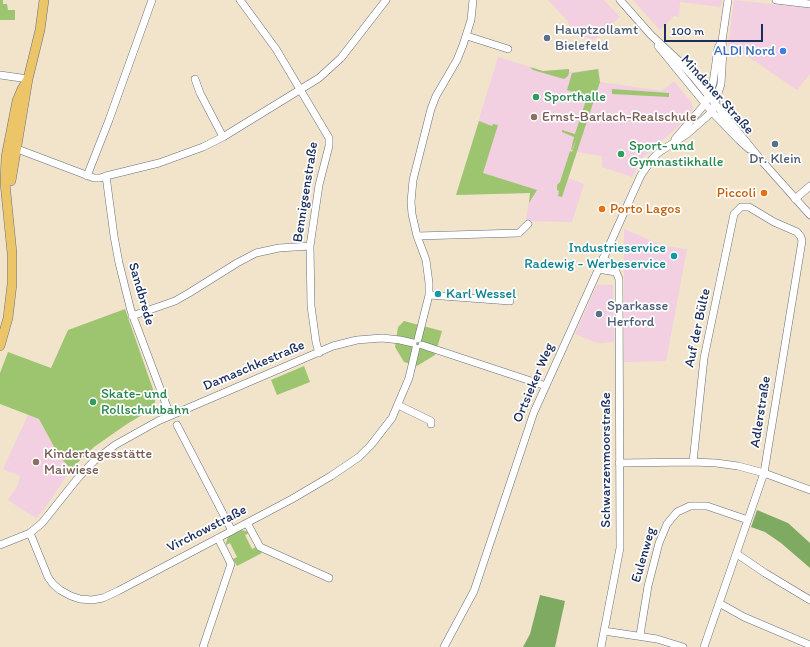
<!DOCTYPE html>
<meta charset="utf-8">
<style>
body{margin:0}
#map{position:relative;width:810px;height:647px;overflow:hidden;background:#f1e4ca;font-family:Itim,sans-serif}
canvas{display:block}
.scale{position:absolute;left:664px;top:24px;width:99px;height:18px;box-sizing:border-box;border:2px solid #1b2f5e;border-top:0;padding-left:5px;font-size:12px;line-height:14px;white-space:nowrap;color:#1b2f5e;-webkit-text-stroke:3px #fff;paint-order:stroke}
</style>
<div id="map">
<canvas width="810" height="647"></canvas>
<div class="scale">100 m</div>
</div>
<script>
const g = document.querySelector('canvas').getContext('2d');
g.lineJoin = 'round';
function fillPath(path, color) {
  g.fillStyle = color;
  g.fill(path, 'evenodd');
}
function shape(rows) {
  const path = new Path2D();
  for (const r of rows) {
    path.moveTo(r[0], r[1]);
    for (let i = 2; i < r.length; i += 2) path.lineTo(r[i], r[i + 1]);
  }
  return path;
}
function trace(path, color, width, dash) {
  g.strokeStyle = color;
  g.lineWidth = width;
  g.lineCap = dash ? 'butt' : 'round';
  g.setLineDash(dash || []);
  g.stroke(path);
}
function drawText(font, color, halo, rows, align = 'center') {
  g.font = font + ' Itim,sans-serif';
  g.lineWidth = 3.5;
  g.setLineDash([]);
  g.textBaseline = 'middle';
  g.strokeStyle = halo;
  g.fillStyle = color;
  for (const [text, x, y, turn = 0] of rows) {
    g.save();
    g.translate(x, y);
    g.rotate((+turn || 0) * Math.PI / 180);
    g.textAlign = isNaN(turn) ? turn : align;
    if (halo) g.strokeText(text, 0, 0);
    g.fillText(text, 0, 0);
    g.restore();
  }
}
fillPath(shape([
 [548,0,604,0,620,17,594,40,572,32,567,20],
 [633,0,722,0,721,7,680,2,679,17,674,16,660,30],
 [734,0,810,8,810,74,797,90,744,54,728,46],
 [498,57,543,71,569,69,570,72,599,69,600,82,662,91,674,81,692,103,693,108,690,113,682,123,641,159,632,177,602,167,602,156,577,152,568,178,584,184,572,222,526,221,530,193,456,195],
 [624,229,664,246,687,249,666,361,624,362],
 [597,285,613,285,614,342,598,343,575,334],
 [28,415,39,419,59,456,71,469,45,508,36,518,8,500,18,485,20,476,3,469]
]), '#f2cfe1');
fillPath(shape([
 [0,0,3,0,3,4,7,4,8,10,15,10,15,20,0,20],
 [530,67,543,71,569,69,569,73,568,76,564,79,533,70],
 [598,69,600,82,562,197,558,196,559,191,557,190,557,185,560,182,570,151,572,152,577,137,572,150,571,150,574,137,562,132,562,130,578,135,575,134,587,97,567,90,572,73],
 [612,89,669,93,669,97,612,94],
 [479,121,492,126,493,124,498,125,483,173,537,190,529,203,530,193,456,195],
 [125,309,155,395,155,404,152,409,127,424,94,447,71,469,59,456,39,419,0,404,0,373,8,352,51,368,68,330],
 [404,321,442,331,435,355,417,366,404,362,395,347,398,327],
 [304,366,310,382,277,395,271,380],
 [240,530,246,531,249,533,245,535,252,549,256,547,262,553,237,566,233,559,237,557,230,543,226,545,226,543,228,537]
]), '#9dc570');
fillPath(shape([
 [757,510,788,523,810,543,810,568,781,543,765,532,751,527],
 [540,595,565,601,555,647,523,647,530,634]
]), '#7eaa62');
const minor = shape([
 [240,0,276,49,329,138,329,146,319,185,310,246,311,306,316,342,319,353],
 [620,0,651,35,679,61,695,79,761,160,810,215],
 [776,0,810,4],
 [467,36,508,49],
 [658,46,712,112,739,140,749,149],
 [0,75,28,79],
 [195,79,200,93,223,137],
 [675,139,705,104,713,83,718,48,722,41],
 [12,147,94,178,100,178,106,176,159,163,203,147,223,137,319,78,341,58,386,0],
 [87,176,109,120,152,0],
 [106,176,114,236,119,263,131,311,170,415],
 [795,199,810,186],
 [417,236,519,233,528,224],
 [598,269,616,272],
 [429,295,510,301],
 [132,316,175,301,189,293,237,263,256,253,279,248,310,246],
 [418,339,429,295,429,283,426,260,417,236,412,214,411,202,413,180,431,109,436,96,457,60,463,45,471,20,473,0],
 [422,345,546,386],
 [398,405,431,421,431,424],
 [177,425,232,531],
 [693,462,704,358,734,214,741,207,749,207,774,222,797,232,801,237,802,241,764,473,704,647],
 [619,463,693,462,716,463,738,466,764,473,810,490],
 [247,523,260,547,329,578],
 [30,533,48,577,53,584,60,590,71,596,80,599,92,600,103,598,118,591,292,499,331,476,359,457,371,445,392,418,409,378,416,348],
 [0,545,30,533,42,523,78,478,94,461,115,445,158,421,333,346,357,340,382,338,400,340,413,343],
 [737,554,765,573,810,600],
 [719,603,744,617,810,645],
 [604,631,657,639,683,647],
 [640,635,648,586,659,543,667,524,677,512,690,506,707,506,748,520],
 [203,647,231,564,218,538],
 [444,647,474,591,534,412,641,175,653,158,658,153,687,134,712,112,721,84,723,50,722,41,728,0],
 [601,647,620,548,619,279,614,267,603,258]
]);
const major = shape([
 [11,181,28,79,40,30,44,0],
 [0,346,8,318,12,284,12,253,5,183,6,157,17,101,22,89,28,79]
]);
trace(minor, '#666e84', 8);
trace(major, '#666e84', 10);
trace(minor, '#fff', 7);
trace(major, '#edc569', 9);
for (const [x, y, r, color] of [
 [547,38,4,"#5c6f8a"],
 [783,51,4,"#3f7fe0"],
 [536,97,4,"#2e9e5b"],
 [534,117,4,"#8d6e63"],
 [775,144,4,"#5c6f8a"],
 [621,154,4,"#2e9e5b"],
 [764,193,4,"#e8710a"],
 [602,209,4,"#e8710a"],
 [674,256,4,"#0f9aa8"],
 [438,294,4,"#0f9aa8"],
 [599,314,4,"#5c6f8a"],
 [93,402,4,"#2e9e5b"],
 [36,462,4,"#8d6e63"]
]) {
  const dot = new Path2D();
  dot.arc(x, y, r, 0, 2 * Math.PI);
  g.fillStyle = color;
  g.fill(dot);
  trace(dot, '#fff', 1.5);
}
drawText('14px', '#4e5e75', '#fff', [
 ["Hauptzollamt",555,30],
 ["Bielefeld",555,46],
 ["Dr. Klein",775,159,"center"],
 ["Sparkasse",607,306],
 ["Herford",607,322]
], 'left');
drawText('14px', '#366cbe', '#fff', [
 ["ALDI Nord",775,51]
], 'right');
drawText('14px', '#1b2f5e', '#fff', [
 ["Mindener Straße",717,95,48],
 ["Bennigsenstraße",306,192,-81],
 ["Sandbrede",141,294,74],
 ["Auf der Bülte",698,328,-78],
 ["Damaschkestraße",254,366,-23],
 ["Ortsieker Weg",534,383,-67],
 ["Adlerstraße",761,412,-81],
 ["Schwarzenmoorstraße",606,460,-90],
 ["Virchowstraße",207,529,-27],
 ["Eulenweg",644,555,-74]
]);
drawText('14px', '#27864d', '#fff', [
 ["Sporthalle",544,97],
 ["Sport- und",629,146],
 ["Gymnastikhalle",629,162],
 ["Skate- und",101,394],
 ["Rollschuhbahn",101,410]
], 'left');
drawText('14px', '#785e54', '#fff', [
 ["Ernst-Barlach-Realschule",542,117],
 ["Kindertagesstätte",44,454],
 ["Maiwiese",44,470]
], 'left');
drawText('14px', '#c56008', '#fff', [
 ["Piccoli",756,193],
 ["Porto Lagos",610,209,"left"]
], 'right');
drawText('14px', '#0d838f', '#fff', [
 ["Industrieservice",666,248],
 ["Radewig - Werbeservice",666,264],
 ["Karl Wessel",446,294,"left"]
], 'right');
</script>
